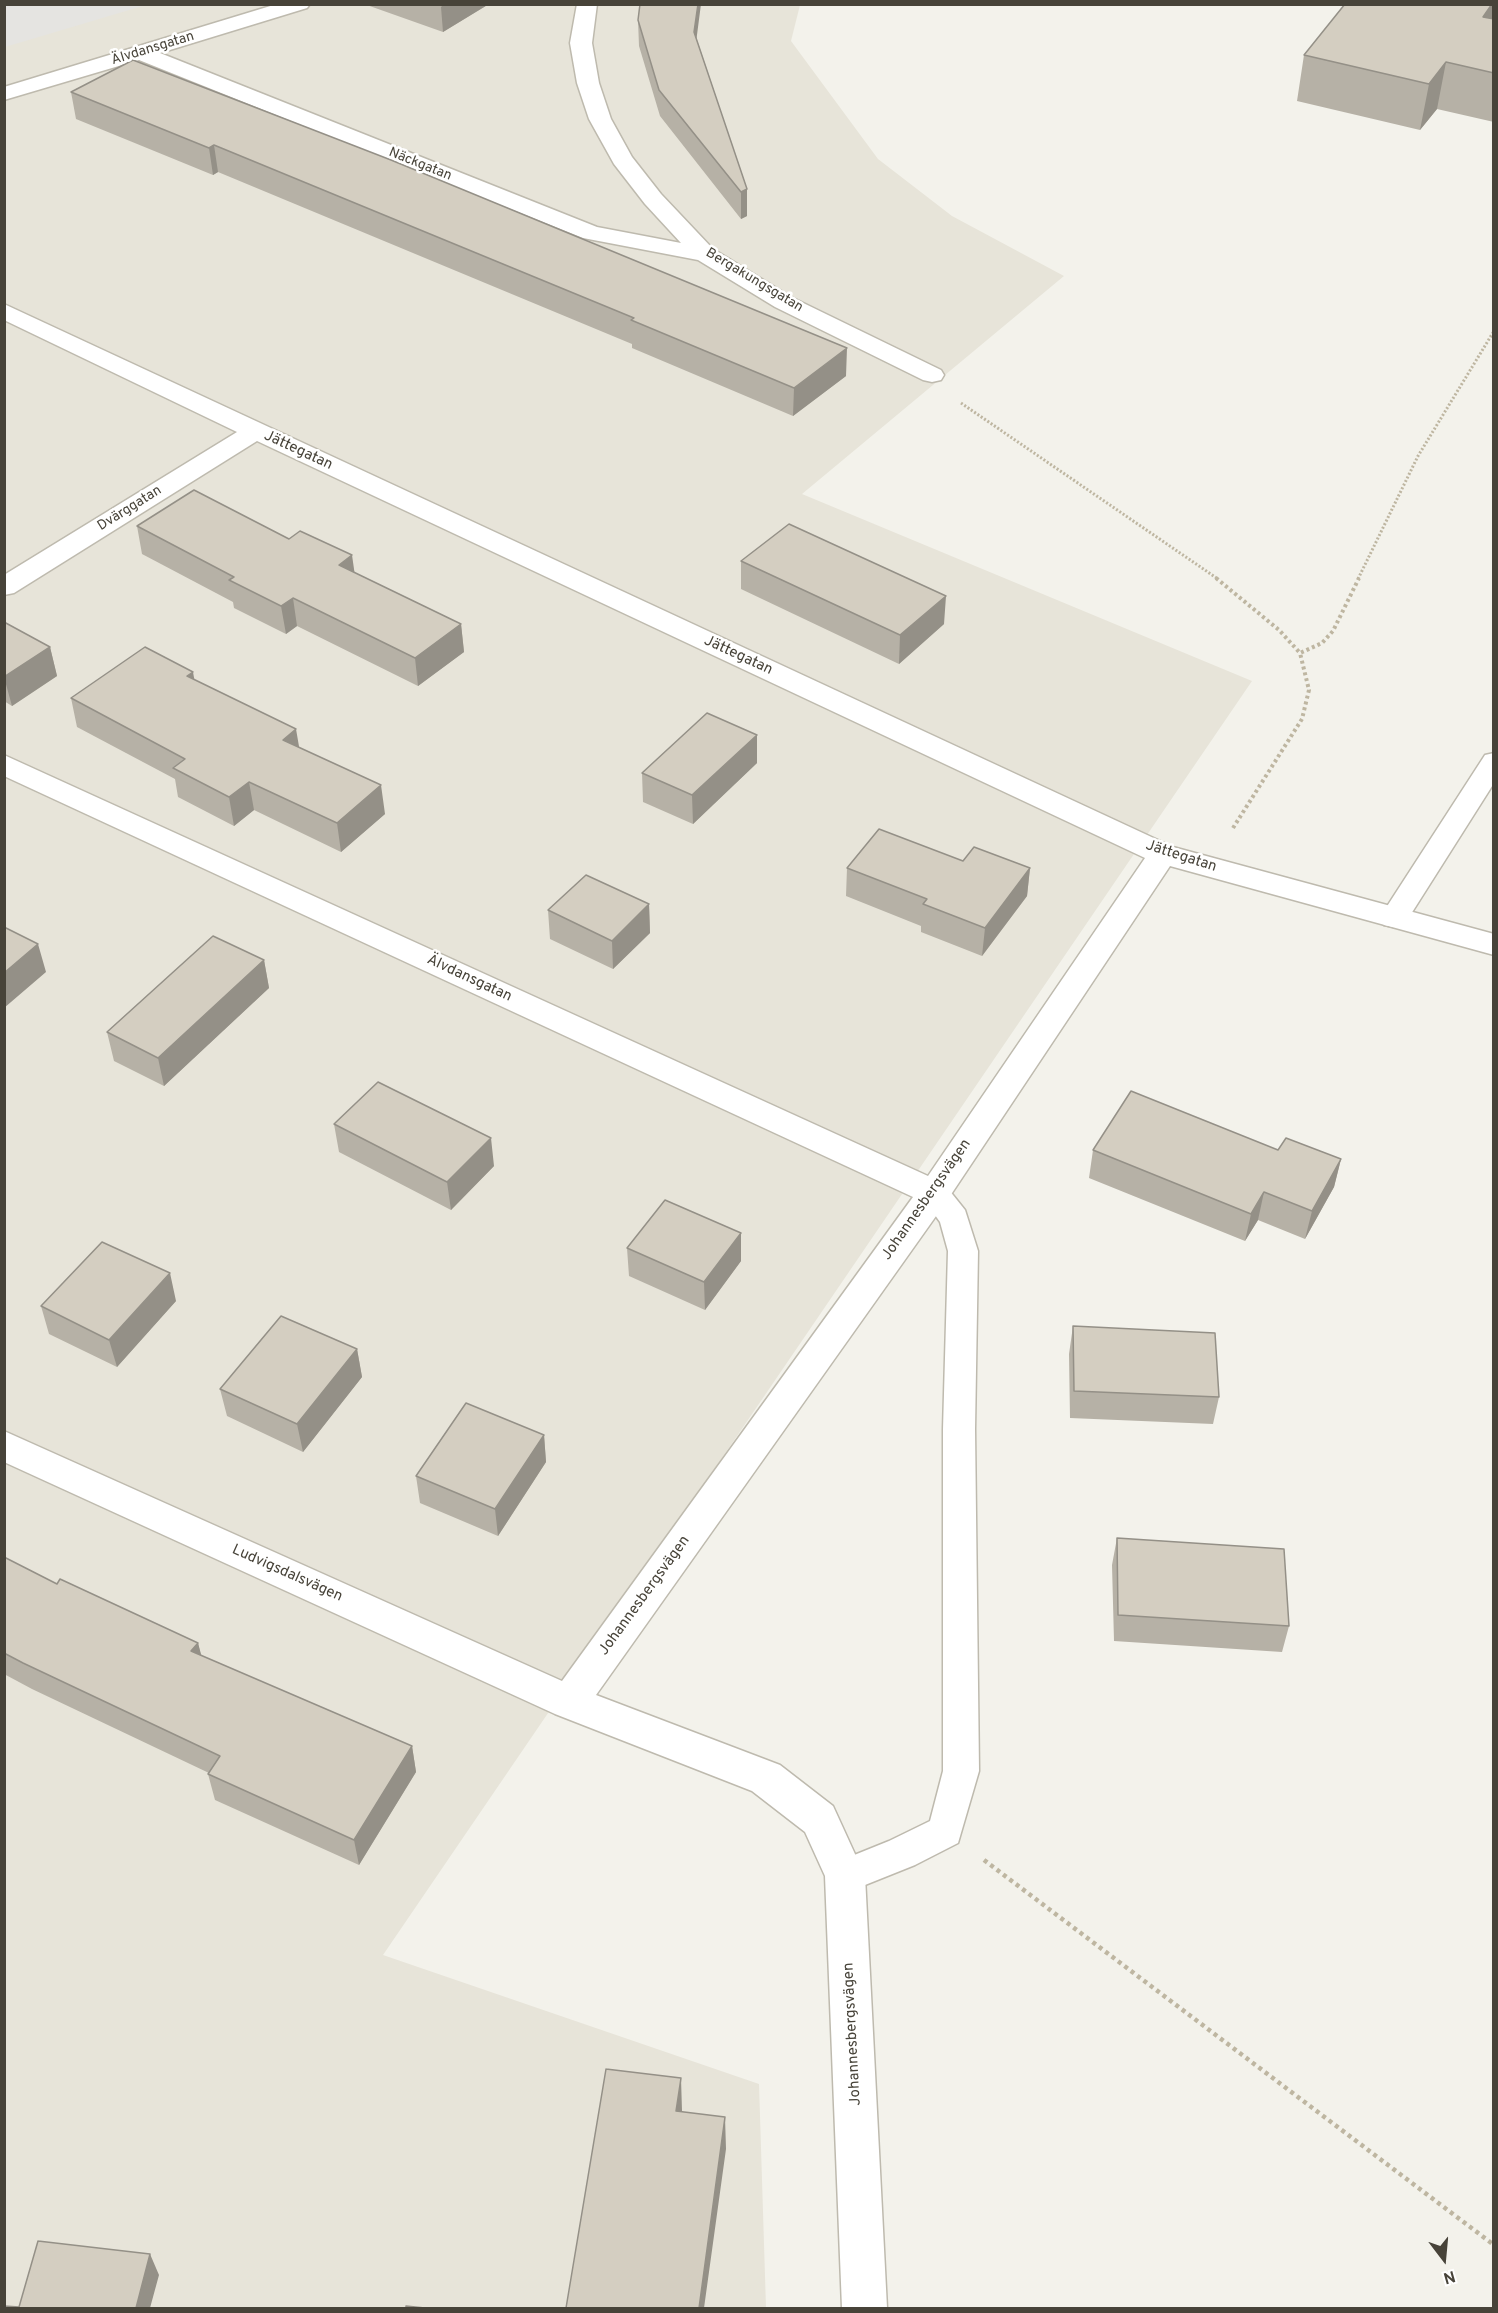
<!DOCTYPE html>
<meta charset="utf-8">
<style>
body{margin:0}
#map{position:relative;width:1498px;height:2313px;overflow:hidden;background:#f3f2eb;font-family:Overpass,sans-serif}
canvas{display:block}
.frame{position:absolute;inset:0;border:6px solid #474339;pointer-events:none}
.north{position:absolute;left:1414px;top:2229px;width:60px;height:60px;-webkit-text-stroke:4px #fff;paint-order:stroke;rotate:164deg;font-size:16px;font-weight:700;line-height:24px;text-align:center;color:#474339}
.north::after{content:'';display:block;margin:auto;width:21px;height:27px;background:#474339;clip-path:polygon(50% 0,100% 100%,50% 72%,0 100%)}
</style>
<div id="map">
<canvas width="1498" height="2313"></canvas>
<div class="frame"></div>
<div class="north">N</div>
</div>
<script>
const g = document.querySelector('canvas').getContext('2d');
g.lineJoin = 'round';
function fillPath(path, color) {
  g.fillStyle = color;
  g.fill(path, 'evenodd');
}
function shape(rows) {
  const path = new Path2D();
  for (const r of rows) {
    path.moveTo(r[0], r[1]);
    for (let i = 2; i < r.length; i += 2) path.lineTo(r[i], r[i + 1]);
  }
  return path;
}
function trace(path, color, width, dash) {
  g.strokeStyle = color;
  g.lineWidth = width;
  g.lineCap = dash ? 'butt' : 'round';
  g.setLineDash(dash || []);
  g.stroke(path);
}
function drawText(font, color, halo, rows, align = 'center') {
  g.font = font + ' Overpass,sans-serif';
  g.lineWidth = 5;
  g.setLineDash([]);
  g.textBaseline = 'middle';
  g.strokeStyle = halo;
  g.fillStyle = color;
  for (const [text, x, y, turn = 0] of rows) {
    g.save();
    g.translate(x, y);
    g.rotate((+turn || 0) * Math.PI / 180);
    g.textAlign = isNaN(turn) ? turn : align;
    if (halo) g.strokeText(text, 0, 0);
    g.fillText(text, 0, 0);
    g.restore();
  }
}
fillPath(shape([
 [5,5,800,5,791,41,878,159,952,216,1064,276,802,494,1252,681,383,1955,759,2084,766,2308,5,2308]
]), '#e7e4d9');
fillPath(shape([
 [5,4,146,4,146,5,5,47]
]), '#e5e4e1');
const lane = shape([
 [1494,753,1494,783,1404,925,1394,927,1384,925,1380,918,1384,911,1485,755,1494,753],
 [934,1182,945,1185,965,1210,978,1251,975,1429,979,1771,958,1843,915,1865,845,1893,832,1888,826,1876,832,1864,889,1841,930,1821,943,1771,943,1429,948,1251,940,1222,919,1193,923,1185,934,1182]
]);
const street = shape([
 [277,4,310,4,307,8,160,53,597,227,681,243,645,204,614,164,589,119,577,83,570,43,577,4,597,4,592,43,599,83,611,119,632,157,661,194,713,249,791,297,941,370,944,375,941,380,932,382,923,380,775,307,698,260,583,238,139,60,4,100,4,87,277,4],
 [4,304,1173,847,1494,934,1494,955,1170,866,946,1202,596,1695,780,1765,833,1806,865,1876,887,2308,842,2308,825,1876,805,1832,752,1791,555,1714,4,1462,4,1431,562,1681,913,1197,4,776,4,755,928,1176,1145,858,257,441,14,593,4,595,4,575,237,432,4,320,4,304]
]);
trace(lane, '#bebaae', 3);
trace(street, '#bebaae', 3);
trace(shape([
 [961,403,1218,579],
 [1358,579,1418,456,1494,331]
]), '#beb6a1', 3, [2, 2]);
trace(shape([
 [1216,578,1279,630,1300,653],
 [1233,828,1302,719,1309,690,1300,653,1322,643,1333,631,1359,578]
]), '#beb6a1', 4, [3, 3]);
trace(shape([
 [984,1860,1494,2245]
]), '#beb6a1', 4.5, [4, 4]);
fillPath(lane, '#fff');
fillPath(street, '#fff');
fillPath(shape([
 [364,4,489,4,443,32],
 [1494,4,1494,122,1437,109,1420,130,1297,101,1304,55],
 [638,20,697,40,747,189,747,216,741,219,660,116,639,46],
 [71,92,846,376,793,416,632,348,632,344,218,172,213,175,76,119],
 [137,526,354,572,461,624,464,652,418,686,297,626,286,634,234,608,233,602,142,554],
 [741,561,944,624,899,664,741,589],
 [4,622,50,647,57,676,12,706,4,701],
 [195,680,299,747,385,814,341,852,254,810,234,826,178,797,175,779,77,727,71,698],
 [757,735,757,763,693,824,643,802,642,773],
 [963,861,1030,868,1027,896,982,956,921,932,921,926,846,896,847,868],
 [649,904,650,933,613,969,550,939,548,910],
 [264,960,269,988,164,1086,114,1061,107,1032],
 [334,1124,494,1166,451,1210,339,1152],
 [1093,1150,1278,1150,1341,1159,1334,1187,1305,1239,1258,1220,1245,1241,1089,1178],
 [627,1248,741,1261,705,1310,629,1276],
 [176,1301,117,1367,49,1334,41,1306],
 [1073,1326,1219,1397,1213,1424,1070,1418,1069,1354],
 [357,1349,362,1377,303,1452,227,1416,220,1389],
 [544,1435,546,1462,498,1536,420,1503,416,1476],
 [1117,1538,1289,1626,1282,1652,1114,1641,1112,1565],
 [4,1557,57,1584,198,1643,201,1656,412,1746,416,1772,359,1865,215,1800,208,1774,209,1773,32,1689,4,1674]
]), '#b6b1a6');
fillPath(shape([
 [444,4,489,4,443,32,441,7],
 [698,4,701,4,694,58,694,32],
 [1492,4,1494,4,1494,35,1483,17],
 [1446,62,1437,109,1420,130,1429,84],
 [214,145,218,172,213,175,209,148],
 [747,189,747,216,741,219,741,192],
 [847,348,846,376,793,416,794,388],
 [352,555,356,583,339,565],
 [946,596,944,624,899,664,900,635],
 [293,598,297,626,286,634,281,606],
 [461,624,464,652,418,686,415,658],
 [50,647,57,676,12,706,4,677],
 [193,672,198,700,187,676],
 [296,729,301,758,283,740],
 [757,735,757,763,693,824,692,795],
 [249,782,254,810,234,826,229,797],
 [381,785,385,814,341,852,337,823],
 [1030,868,1027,896,982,956,985,928],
 [649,904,650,933,613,969,612,941],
 [38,944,46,972,4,1008,4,973],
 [264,960,269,988,164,1086,158,1058],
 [491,1138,494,1166,451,1210,447,1182],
 [1341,1159,1334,1187,1305,1239,1312,1211],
 [1264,1192,1258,1220,1245,1241,1251,1214],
 [741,1233,741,1261,705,1310,704,1282],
 [170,1273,176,1301,117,1367,109,1340],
 [357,1349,362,1377,303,1452,297,1424],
 [544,1435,546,1462,498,1536,495,1509],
 [198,1643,205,1669,191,1651],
 [412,1746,416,1772,359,1865,354,1840],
 [681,2078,682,2111,678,2143,676,2111],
 [725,2117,726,2149,704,2308,699,2308],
 [150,2254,159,2275,150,2308,136,2308]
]), '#949087');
const building = shape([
 [640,4,698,4,694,32,747,189,741,192,659,90,638,20,640,4],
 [1345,4,1492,4,1483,17,1494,19,1494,73,1446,62,1429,84,1304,55,1345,4],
 [133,60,391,160,847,348,794,388,631,320,634,318,214,145,209,148,71,92,133,60],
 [194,490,289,539,300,531,352,555,339,565,461,624,415,658,293,598,281,606,229,580,234,577,137,526,194,490],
 [789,524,946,596,900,635,741,561,789,524],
 [4,622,50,647,4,677,4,622],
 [145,647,193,672,187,676,296,729,283,740,381,785,337,823,249,782,229,797,173,768,185,759,71,698,145,647],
 [707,713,757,735,692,795,642,773,707,713],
 [879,829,963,861,974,847,1030,868,985,928,923,904,927,899,847,868,879,829],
 [586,875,649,904,612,941,548,910,586,875],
 [4,927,38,944,4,973,4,927],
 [213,936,264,960,158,1058,107,1032,213,936],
 [378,1082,491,1138,447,1182,334,1124,378,1082],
 [1131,1091,1278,1150,1286,1138,1341,1159,1312,1211,1264,1192,1251,1214,1093,1150,1131,1091],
 [665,1200,741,1233,704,1282,627,1248,665,1200],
 [102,1242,170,1273,109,1340,41,1306,102,1242],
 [281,1316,357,1349,297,1424,220,1389,281,1316],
 [1073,1326,1215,1333,1219,1397,1074,1391,1073,1326],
 [466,1403,544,1435,495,1509,416,1476,466,1403],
 [1117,1538,1284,1549,1289,1626,1118,1615,1117,1538],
 [4,1557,57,1584,60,1579,198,1643,191,1651,412,1746,354,1840,208,1774,220,1756,23,1663,4,1653,4,1557],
 [606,2069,681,2078,676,2111,725,2117,699,2308,566,2308,606,2069],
 [38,2241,150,2254,136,2308,4,2308,4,2306,19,2307,38,2241],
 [406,2306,425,2308,406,2308,406,2306]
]);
fillPath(building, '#d4cec1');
trace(building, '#949087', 1.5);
drawText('14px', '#474339', '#fff', [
 ["Älvdansgatan",153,49,-17],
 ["Näckgatan",420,165,22],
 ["Bergakungsgatan",754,281,31],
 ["Dvärggatan",130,509,-32]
]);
drawText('15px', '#474339', '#fff', [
 ["Jättegatan",298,451,25],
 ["Jättegatan",738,656,25],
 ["Jättegatan",1181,857,18],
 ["Älvdansgatan",469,979,25],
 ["Johannesbergsvägen",927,1200,-55],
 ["Ludvigsdalsvägen",287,1574,24],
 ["Johannesbergsvägen",645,1596,-54],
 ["Johannesbergsvägen",853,2034,-93]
]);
</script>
